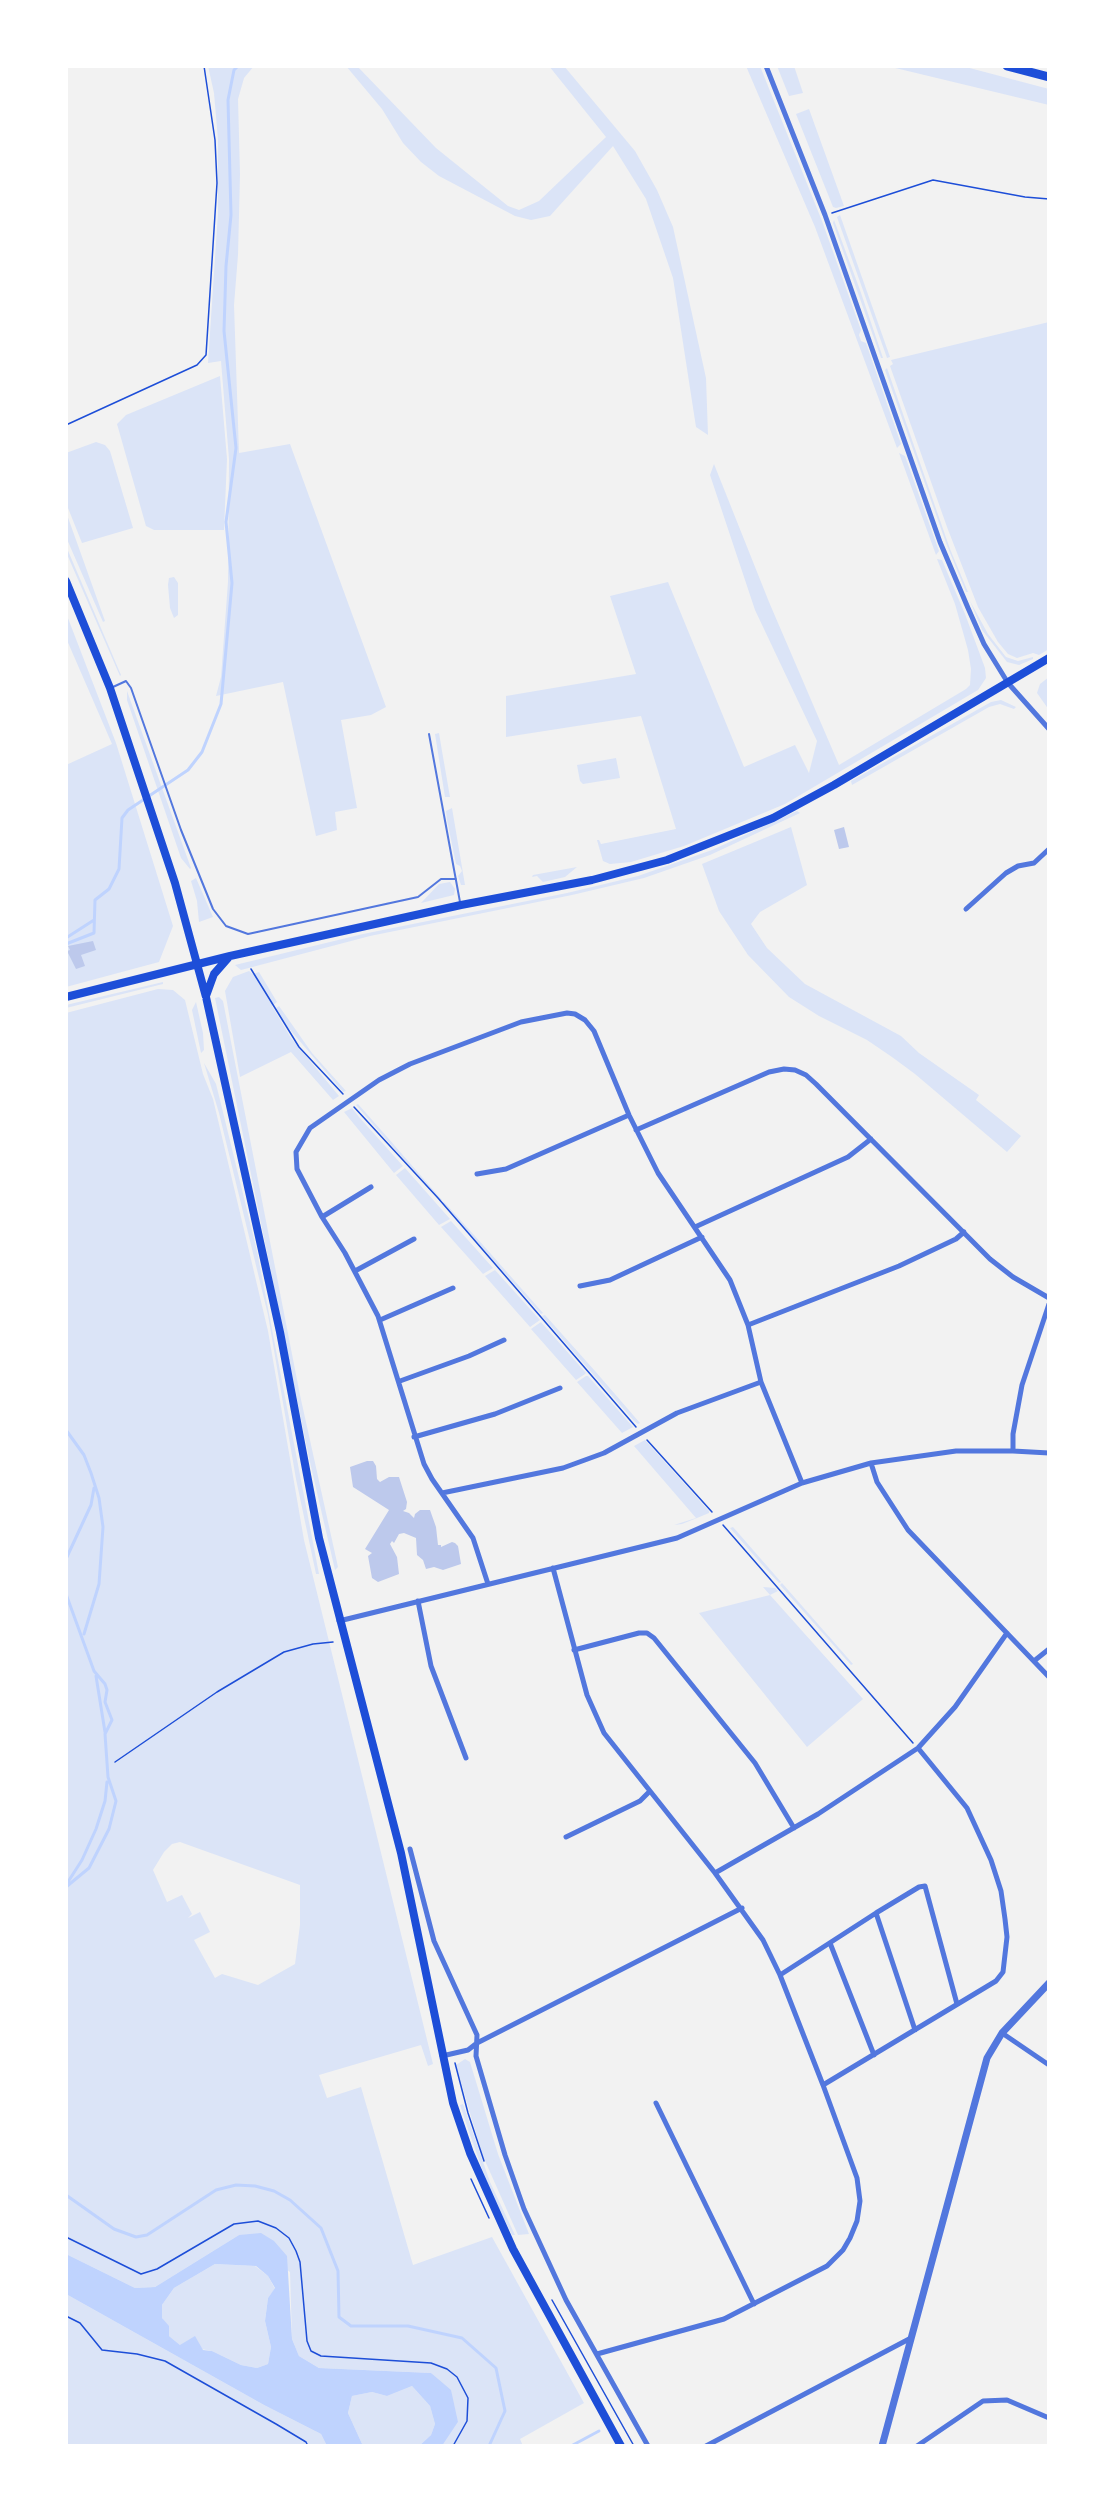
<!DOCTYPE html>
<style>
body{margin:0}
#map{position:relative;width:1115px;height:2512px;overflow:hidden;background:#f2f2f2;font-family:Poppins,sans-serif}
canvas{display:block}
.frame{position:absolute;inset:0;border:68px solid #fff;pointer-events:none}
</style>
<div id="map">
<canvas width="1115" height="2512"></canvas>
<div class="frame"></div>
</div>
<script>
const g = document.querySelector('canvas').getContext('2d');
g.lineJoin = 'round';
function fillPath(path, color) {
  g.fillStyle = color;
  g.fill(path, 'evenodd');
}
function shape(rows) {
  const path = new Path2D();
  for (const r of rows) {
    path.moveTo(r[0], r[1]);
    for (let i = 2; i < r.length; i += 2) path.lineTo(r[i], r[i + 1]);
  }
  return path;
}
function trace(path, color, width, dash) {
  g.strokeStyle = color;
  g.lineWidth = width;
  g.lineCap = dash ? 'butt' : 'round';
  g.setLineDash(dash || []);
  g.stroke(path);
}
fillPath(shape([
 [208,66,254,66,244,78,238,99,240,174,238,255,234,305,239,453,290,444,386,707,371,715,341,720,357,808,335,812,337,830,316,836,283,682,216,696,221,677,228,582,229,459,221,361,208,363,218,213,218,140,214,93],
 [346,66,357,66,436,148,508,206,519,210,539,201,606,137,549,66,564,66,635,151,657,190,673,227,706,378,708,435,696,427,673,278,646,199,613,146,550,216,531,220,515,216,439,176,421,162,403,143,382,109],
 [746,66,760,66,822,221,861,330,859,335,861,341,866,343,901,444,897,448,815,227],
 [777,66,794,66,803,93,789,96],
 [887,66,962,66,1049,89,1049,105],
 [809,109,844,206,836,208,833,207,796,114],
 [840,215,890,357,887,358,837,217],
 [834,220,860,290,883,358,881,358,833,223],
 [1049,322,1049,649,1039,655,1033,653,1017,658,1008,654,998,642,978,607,947,527,890,366,893,364,891,360],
 [887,368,950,549,968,592,966,592,946,543,885,370],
 [220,376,227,459,224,530,154,530,146,526,117,424,126,415],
 [96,442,105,445,110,451,133,528,82,543,66,503,66,453],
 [899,453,905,456,939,551,936,555],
 [714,464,769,602,839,765,966,689,970,685,971,669,968,650,955,604,937,559,942,560,965,614,985,668,986,678,978,690,785,804,684,846,631,862,610,864,603,861,597,840,599,840,601,844,676,829,641,716,506,737,506,696,636,674,610,596,668,582,744,767,795,745,809,773,817,741,755,610,710,475],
 [66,512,105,621,103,622,66,537],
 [66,546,121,675,120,676,66,552],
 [174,577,178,583,178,615,174,618,170,608,168,585,169,578],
 [970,601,988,634,1006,657,1018,661,1033,657,1033,659,1019,665,1007,662,982,630],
 [66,613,116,743,173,926,159,962,66,987,66,765,112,744,66,638],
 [1049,677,1049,710,1037,693,1040,684],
 [127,691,191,868,190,869,181,858,127,700],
 [1001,700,1016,707,1014,709,1000,704,989,707,852,785,851,781,961,719,991,702],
 [439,733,442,751,450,797,445,797,435,734],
 [616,758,620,778,583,784,580,781,577,765],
 [452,808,465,885,461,885,458,876,462,871,460,866,456,864,447,820,446,811],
 [797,811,800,813,710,855,644,878,572,895,370,936,241,970,235,965,363,934,567,893,638,876,712,850],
 [791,827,807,885,760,912,751,924,767,948,805,984,901,1036,919,1053,979,1095,976,1100,1021,1136,1007,1152,915,1074,892,1057,867,1040,819,1016,789,997,748,955,719,911,702,864],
 [577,867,565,877,543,882,537,876,532,877,533,875],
 [196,878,213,917,199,922,197,901,191,881],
 [450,882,455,889,454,895,421,903,439,884],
 [249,971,253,974,259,972,277,1002,272,1006,291,1038,339,1096,333,1100,291,1052,240,1077,225,991,233,977],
 [163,982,163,984,66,1008,66,1005],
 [158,989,173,990,185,1000,203,1074,213,1099,268,1331,304,1540,433,2064,428,2066,421,2045,319,2075,327,2098,361,2087,413,2265,492,2237,584,2403,520,2439,523,2446,442,2446,458,2422,431,2373,319,2368,299,2356,292,2339,290,2272,239,2235,155,2287,135,2288,66,2254,66,1013],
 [180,1842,300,1885,300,1925,295,1964,258,1985,222,1974,215,1978,194,1940,210,1932,200,1912,188,1918,192,1914,182,1895,167,1902,153,1870,164,1852,172,1844],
 [219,997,223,1001,300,1395,338,1567,335,1570,309,1458,215,998],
 [196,1002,203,1033,204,1050,201,1053,192,1010],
 [279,1006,312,1053,346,1091,343,1092,286,1025,275,1009],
 [204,1063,216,1084,220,1100,257,1251,319,1574,316,1574,296,1479,268,1315,219,1113],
 [358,1104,388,1138,442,1200,440,1201,356,1105],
 [352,1108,359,1117,403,1166,394,1173,344,1112],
 [405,1168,450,1219,439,1225,396,1175],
 [444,1202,483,1245,543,1313,541,1314,442,1203],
 [451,1221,493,1268,483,1274,441,1227],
 [495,1270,540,1320,530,1327,485,1276],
 [545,1315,595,1371,640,1423,638,1424,634,1421,542,1316],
 [541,1322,586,1373,585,1374,576,1380,531,1329],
 [586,1376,588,1376,633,1427,622,1433,577,1382],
 [645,1440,709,1511,709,1513,697,1518,682,1524,674,1525,696,1518,634,1446],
 [733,1527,781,1582,779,1583,765,1568,730,1528],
 [782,1583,796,1599,853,1664,851,1665,780,1585],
 [763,1587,775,1588,778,1591,770,1595,863,1699,807,1747,699,1613,770,1595],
 [465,2059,470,2062,498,2154,529,2234,518,2235,482,2154,456,2065],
 [463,2104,490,2182,515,2235,512,2235,489,2188,469,2132,460,2105],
 [215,2264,255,2266,268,2276,275,2289,268,2298,265,2321,271,2347,268,2364,257,2368,241,2365,212,2351,180,2345,169,2336,162,2318,162,2305,174,2288],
 [66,2294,264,2405,321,2434,327,2446,66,2446],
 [412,2386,430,2406,435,2424,431,2435,419,2446,363,2446,348,2413,352,2396,372,2392,387,2396]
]), '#dbe4f7');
fillPath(shape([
 [261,2233,274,2241,287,2256,292,2339,299,2356,319,2368,431,2373,451,2390,458,2422,442,2446,419,2446,431,2435,435,2424,430,2406,412,2386,387,2396,372,2392,352,2396,348,2413,363,2446,327,2446,321,2434,264,2405,66,2294,66,2254,135,2288,155,2287,239,2235],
 [215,2264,256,2266,268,2276,275,2288,268,2298,265,2321,271,2347,268,2364,257,2368,241,2365,212,2351,203,2350,195,2336,180,2345,169,2336,169,2326,162,2318,162,2305,174,2288]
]), '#bfd3fe');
trace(shape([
 [66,938,94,920],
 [66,944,94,933,95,900,109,889,119,869,122,818,128,810,188,770,202,752,221,704,232,583,226,522,236,448,224,331,226,266,231,215,228,100,234,70,238,66],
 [66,1430,84,1455,91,1473,99,1498,103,1527,99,1584,84,1634],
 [66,1559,91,1505,94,1488],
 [66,1594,94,1671,105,1684,107,1690,105,1702,112,1720,105,1734,108,1777,116,1801,109,1829,89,1868,66,1887],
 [96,1676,105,1732],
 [66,1885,82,1860,96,1829,105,1801,107,1782],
 [66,2195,114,2229,136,2237,147,2235,216,2190,236,2185,255,2186,274,2191,290,2200,321,2228,338,2271,339,2317,351,2326,408,2326,462,2338,496,2368,505,2411,489,2446],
 [571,2446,599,2431]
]), '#bfd3fe', 3);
fillPath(shape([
 [844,827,849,847,839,849,834,830],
 [93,941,96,950,81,955,85,966,76,969,67,951,70,950,68,946],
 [367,1461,373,1461,376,1466,377,1479,380,1482,389,1477,399,1477,407,1502,406,1509,403,1511,409,1513,414,1518,415,1514,420,1510,430,1510,436,1527,438,1545,441,1545,441,1547,452,1542,455,1543,458,1546,461,1564,443,1570,434,1567,426,1569,423,1560,417,1555,416,1538,404,1533,399,1534,394,1543,392,1541,390,1544,397,1557,399,1574,378,1582,372,1578,368,1556,372,1553,365,1549,389,1510,353,1487,350,1467]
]), '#bdc9ec');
trace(shape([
 [832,213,933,180,1025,197,1049,199],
 [66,425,197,365,206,355,217,183,215,140,204,66],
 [251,969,299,1047,343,1094],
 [354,1107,438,1198,636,1427],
 [647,1440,712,1512],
 [723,1525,913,1743],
 [115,1762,217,1692,284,1652,313,1644,333,1642],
 [455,2063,468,2113,484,2161],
 [471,2179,489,2218],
 [66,2237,141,2274,157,2269,234,2224,258,2221,276,2228,289,2238,296,2251,300,2262,307,2341,311,2351,321,2356,431,2363,447,2369,457,2377,468,2398,467,2421,453,2446],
 [552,2300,634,2446],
 [66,2316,80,2323,102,2350,137,2354,165,2361,276,2424,306,2442,308,2446]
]), '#1d4ed8', 1.5);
trace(shape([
 [113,687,126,681,131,688,181,830,213,909,226,926,248,934,418,897,441,879,456,879],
 [429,734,460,902]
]), '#5277de', 2);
trace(shape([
 [766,66,825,215,940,542,968,608,984,644,1008,683,1049,729],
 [966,909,1006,873,1018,866,1034,863,1049,849],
 [636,1130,769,1072,784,1069,795,1070,806,1075,816,1084,990,1259,1013,1277,1049,1298],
 [477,1174,506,1169,629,1115],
 [322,1217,371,1187],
 [695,1227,848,1157,871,1139],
 [355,1271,414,1239],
 [580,1286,610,1280,702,1237],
 [380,1320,453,1288],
 [748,1325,899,1266,956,1239,964,1232],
 [400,1381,469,1356,504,1340],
 [414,1437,495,1414,560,1388],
 [1013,1451,1013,1434,1022,1385,1049,1304],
 [871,1463,877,1482,908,1530,1049,1677],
 [442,1493,563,1468,604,1453,677,1413,761,1382],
 [553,1568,587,1695,604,1733,715,1873,763,1940,780,1975,823,2085,857,2178,860,2201,857,2221,850,2238,843,2250,827,2266,724,2319,597,2354],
 [488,1584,473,1538,432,1479,424,1464,378,1316,345,1253,322,1217,297,1169,296,1152,310,1128,379,1080,410,1064,521,1022,567,1013,575,1014,585,1020,594,1031,629,1115,658,1173,730,1280,748,1325,761,1382,802,1483],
 [418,1601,431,1666,466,1758],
 [339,1621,677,1538,802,1483,871,1463,956,1451,1013,1451,1049,1453],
 [574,1650,639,1633,647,1633,654,1638,755,1763,794,1828],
 [1034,1661,1049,1649],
 [566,1837,640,1801,649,1792],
 [410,1849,434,1941,477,2035,476,2056,505,2155,524,2209,566,2300,648,2446],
 [715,1873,818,1814,918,1748,955,1707,1007,1633],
 [876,1913,915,2030],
 [830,1943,874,2055],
 [780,1975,876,1913,919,1887,925,1886,957,2004],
 [1002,2033,1049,2065],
 [442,2056,468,2050,477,2043,742,1908],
 [823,2085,996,1981,1003,1972,1007,1937,1005,1919,1001,1891,991,1860,967,1808,918,1748],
 [656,2103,754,2304],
 [706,2446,911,2338],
 [917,2446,983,2401,1007,2400,1049,2418]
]), '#5277de', 5);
trace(shape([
 [882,2446,987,2058,1002,2033,1049,1983]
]), '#5277de', 7);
trace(shape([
 [66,581,110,688,175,883,206,997,280,1332,319,1538,401,1853,453,2103,470,2153,513,2249,621,2446],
 [206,996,214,974,228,958],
 [66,997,230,956,461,905,592,880,667,860,773,818,834,785,1049,658]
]), '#1d4ed8', 8);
trace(shape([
 [1007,66,1049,77]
]), '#1d4ed8', 9);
</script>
